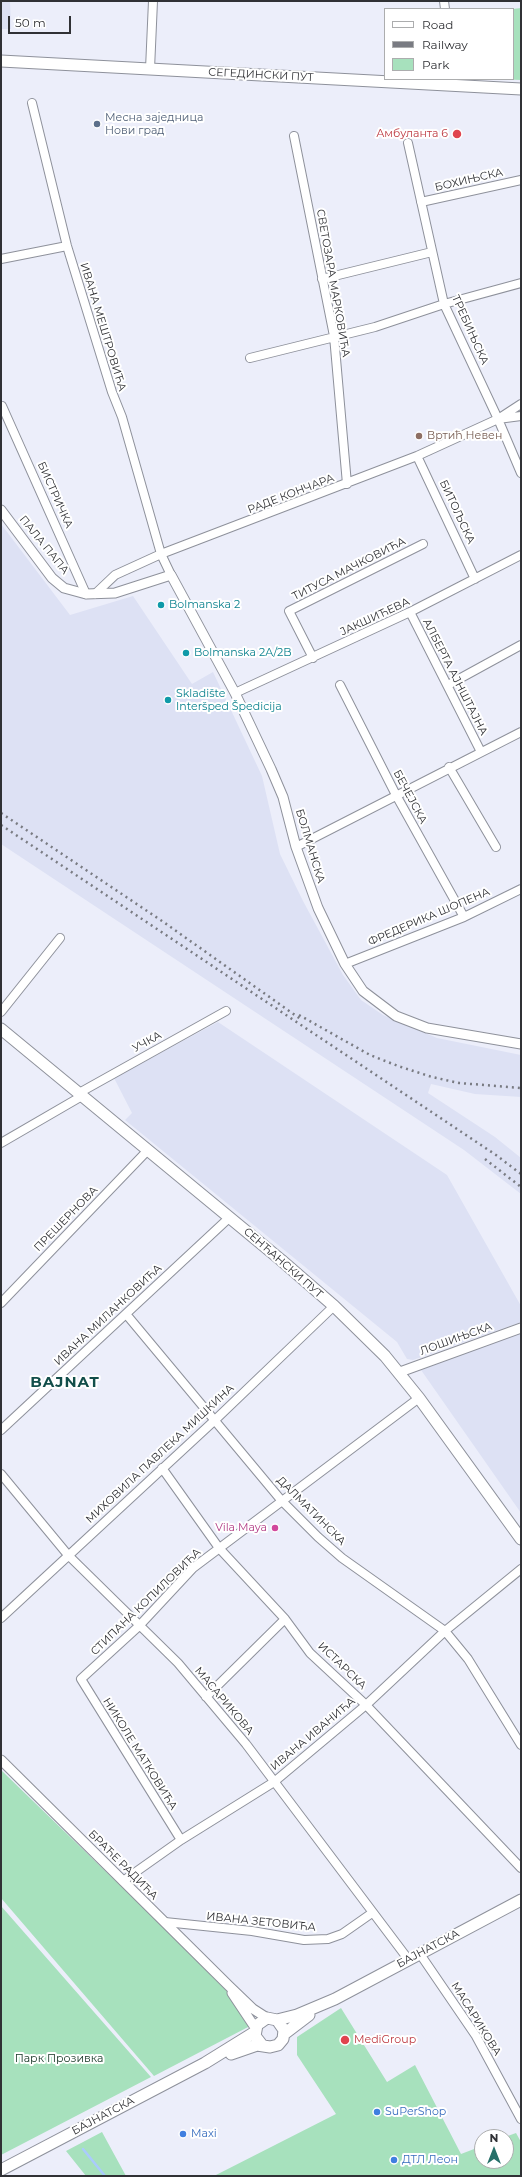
<!DOCTYPE html>
<meta charset="utf-8">
<style>
body{margin:0}
#map{position:relative;width:522px;height:2177px;overflow:hidden;background:#eceefa;font-family:Montserrat,sans-serif}
canvas{display:block}
.frame{position:absolute;inset:0;border:2px solid #303135;pointer-events:none}
.legend{position:absolute;left:384px;top:8px;width:130px;height:72px;box-sizing:border-box;background:#fff;border:1px solid #acadae;margin:0;padding:5px 7px;list-style:none;font-size:12px;color:#303135}
.legend li{display:flex;align-items:center;gap:8px;height:20px}
.legend b{width:20px;border:1px solid #acadae}
.north{position:absolute;left:474px;top:2129px;width:40px;height:40px;box-sizing:border-box;background:#fff;border:1px solid #acadae;border-radius:50%;rotate:0deg;font-size:11px;font-weight:700;line-height:16px;text-align:center;color:#303135}
.north::after{content:'';display:block;margin:auto;width:14px;height:18px;background:#27706a;clip-path:polygon(50% 0,100% 100%,50% 72%,0 100%)}
.scale{position:absolute;left:8px;top:16px;width:63px;height:18px;box-sizing:border-box;border:2px solid #303135;border-top:0;padding-left:5px;font-size:12px;line-height:14px;white-space:nowrap;color:#303135;-webkit-text-stroke:3px #fff;paint-order:stroke}
</style>
<div id="map">
<canvas width="522" height="2177"></canvas>
<div class="frame"></div>
<ul class="legend">
<li><b style="height:5px;background:#fff"></b>Road</li>
<li><b style="height:5px;background:#797b82"></b>Railway</li>
<li><b style="height:11px;background:#a7e1bd"></b>Park</li>
</ul>
<div class="north">N</div>
<div class="scale">50 m</div>
</div>
<script>
const g = document.querySelector('canvas').getContext('2d');
g.lineJoin = 'round';
function fillPath(path, color) {
  g.fillStyle = color;
  g.fill(path, 'evenodd');
}
function shape(rows) {
  const path = new Path2D();
  for (const r of rows) {
    path.moveTo(r[0], r[1]);
    for (let i = 2; i < r.length; i += 2) path.lineTo(r[i], r[i + 1]);
  }
  return path;
}
function trace(path, color, width, dash) {
  g.strokeStyle = color;
  g.lineWidth = width;
  g.lineCap = dash ? 'butt' : 'round';
  g.setLineDash(dash || []);
  g.stroke(path);
}
function drawText(font, color, halo, rows, align = 'center') {
  g.font = font + ' Montserrat,sans-serif';
  g.lineWidth = 4;
  g.setLineDash([]);
  g.textBaseline = 'middle';
  g.strokeStyle = halo;
  g.fillStyle = color;
  for (const [text, x, y, turn = 0] of rows) {
    g.save();
    g.translate(x, y);
    g.rotate((+turn || 0) * Math.PI / 180);
    g.textAlign = isNaN(turn) ? turn : align;
    if (halo) g.strokeText(text, 0, 0);
    g.fillText(text, 0, 0);
    g.restore();
  }
}
fillPath(shape([
 [1,1,10,1,11,29,1,29],
 [1,524,70,615,133,596,192,684,213,672,262,776,280,854,303,901,343,975,361,1000,383,1015,437,1038,521,1055,521,1097,475,1094,431,1084,428,1093,495,1137,521,1158,521,1194,464,1150,1,844],
 [218,1022,447,1175,521,1306,521,1322,413,1360,407,1359,397,1342,125,1120,132,1113,114,1078],
 [521,1332,521,1513,421,1370]
]), '#dde1f4');
fillPath(shape([
 [521,8,521,80,494,79,513,79,513,9],
 [1,1770,223,1985,250,2026,154,2076,1,1898],
 [1,1906,151,2077,1,2155],
 [341,2008,387,2082,415,2065,461,2154,482,2146,482,2161,506,2161,505,2137,516,2133,521,2142,521,2176,214,2176,336,2114,297,2055,297,2037],
 [102,2132,126,2176,86,2176,66,2151]
]), '#a7e1bd');
trace(shape([
 [83,2149,105,2176]
]), '#aacbfd', 2.5);
const minor = shape([
 [444,1,445,9],
 [150,69,153,1],
 [32,103,67,246,112,392,122,417,161,554,171,575],
 [294,136,334,336,347,484],
 [408,143,444,304,498,419,521,473],
 [421,202,521,180],
 [1,259,67,246],
 [322,279,432,252],
 [250,358,375,327,444,304,521,283],
 [2,406,86,594],
 [498,419,521,416],
 [417,456,475,579],
 [95,594,115,575,161,554,417,456,498,419,521,404],
 [410,612,481,752],
 [313,658,289,611,423,544],
 [340,685,396,795,464,917],
 [448,685,521,645],
 [235,693,410,612,521,555],
 [449,767,496,847],
 [296,847,521,732],
 [345,964,464,917,521,889],
 [1,1012,60,938],
 [79,1093,226,1011],
 [1,1143,82,1096],
 [1,1303,148,1150],
 [126,1314,281,1500,318,1537,342,1558,445,1631,468,1659,521,1745],
 [1,1430,230,1217],
 [162,1468,219,1548,285,1619,310,1653,366,1705,521,1868],
 [1,1474,68,1555,178,1663,246,1744,408,1959],
 [1,1618,215,1420,334,1306],
 [206,1697,285,1619],
 [181,1840,81,1679,139,1626,193,1568,419,1398],
 [123,1881,181,1840,274,1782,366,1705,445,1631,521,1569],
 [165,1922,252,1931,304,1940,328,1939,342,1934,372,1913],
 [420,1954,476,2036,521,2119]
]);
const tertiary = shape([
 [1,510,52,578,64,588,86,594,115,593,171,575,235,693,271,769,283,797,296,847,318,908,345,964,363,991,396,1016,427,1028,521,1044],
 [400,1372,521,1328],
 [1,1760,229,1986,253,2009,267,2018],
 [232,1993,256,2029]
]);
const secondary = shape([
 [1,61,521,89],
 [1,1029,281,1260,334,1306,385,1356,419,1398,521,1539],
 [277,2020,297,2015,335,1999,521,1900],
 [284,2034,309,2015],
 [231,2054,257,2045,270,2047,278,2045,283,2039,284,2030,277,2020,267,2018,257,2025,255,2036,262,2045],
 [1,2170,205,2063,255,2032]
]);
trace(minor, '#8e919b', 10);
trace(tertiary, '#8e919b', 11);
trace(secondary, '#8e919b', 13);
trace(minor, '#fff', 8);
trace(tertiary, '#fff', 9);
trace(secondary, '#fff', 11);
trace(shape([
 [1,813,162,921,302,1020],
 [1,825,496,1155,521,1174],
 [299,1015,370,1055,398,1066,432,1077,459,1083,521,1088],
 [485,1159,521,1187]
]), '#797b82', 2.5, [2, 4]);
for (const [x, y, r, color] of [
 [97,124,4,"#5c6f8a"],
 [457,134,5,"#e0444e"],
 [419,436,4,"#8d6e63"],
 [161,605,4,"#0f9aa8"],
 [186,653,4,"#0f9aa8"],
 [168,700,4,"#0f9aa8"],
 [275,1528,4,"#d1479c"],
 [345,2040,5,"#e0444e"],
 [377,2112,4,"#3f7fe0"],
 [183,2134,4,"#3f7fe0"],
 [394,2160,4,"#3f7fe0"]
]) {
  const dot = new Path2D();
  dot.arc(x, y, r, 0, 2 * Math.PI);
  g.fillStyle = color;
  g.fill(dot);
  trace(dot, '#fff', 1.5);
}
drawText('11px', '#303135', '#fff', [
 ["СЕГЕДИНСКИ ПУТ",261,75,3],
 ["БОХИЊСКА",469,180,-13],
 ["СВЕТОЗАРА МАРКОВИЋА",333,283,80],
 ["ИВАНА МЕШТРОВИЋА",103,327,73],
 ["ТРЕБИЊСКА",470,330,66],
 ["РАДЕ КОНЧАРА",291,494,-21],
 ["БИСТРИЧКА",55,495,66],
 ["БИТОЉСКА",457,512,65],
 ["ПАЛА ПАПА",44,545,51],
 ["ТИТУСА МАЧКОВИЋА",349,569,-27],
 ["ЈАКШИЋЕВА",375,617,-25],
 ["АЛБЕРТА АЈНШТАЈНА",455,677,63],
 ["БЕЧЕЈСКА",410,797,62],
 ["БОЛМАНСКА",310,846,73],
 ["ФРЕДЕРИКА ШОПЕНА",429,917,-23],
 ["УЧКА",147,1042,-29],
 ["ПРЕШЕРНОВА",66,1219,-46],
 ["СЕНЋАНСКИ ПУТ",283,1263,41],
 ["ИВАНА МИЛАНКОВИЋА",108,1315,-43],
 ["ЛОШИЊСКА",456,1339,-20],
 ["МИХОВИЛА ПАВЛЕКА МИШКИНА",160,1454,-43],
 ["ДАЛМАТИНСКА",311,1511,45],
 ["СТИПАНА КОПИЛОВИЋА",146,1602,-44],
 ["ИСТАРСКА",342,1666,44],
 ["МАСАРИКОВА",224,1701,50],
 ["ИВАНА ИВАНИЋА",313,1734,-40],
 ["НИКОЛЕ МАТКОВИЋА",140,1754,58],
 ["БРАЋЕ РАДИЋА",123,1865,45],
 ["ИВАНА ЗЕТОВИЋА",261,1922,6],
 ["БАЈНАТСКА",428,1949,-28],
 ["МАСАРИКОВА",476,2019,58],
 ["БАЈНАТСКА",103,2116,-28]
]);
drawText('11px', '#4e5e75', '#fff', [
 ["Месна заједница",105,118],
 ["Нови град",105,131]
], 'left');
drawText('11px', '#be3a42', '#fff', [
 ["Амбуланта 6",448,134],
 ["MediGroup",354,2040,"left"]
], 'right');
drawText('11px', '#785e54', '#fff', [
 ["Вртић Невен",427,436]
], 'left');
drawText('11px', '#0d838f', '#fff', [
 ["Bolmanska 2",169,605],
 ["Bolmanska 2A/2B",194,653],
 ["Skladište",176,694],
 ["Interšped Špedicija",176,707]
], 'left');
drawText('11px', '#b23c85', '#fff', [
 ["Vila Maya",267,1528]
], 'right');
drawText('11px', '#10311f', '#fff', [
 ["Парк Прозивка",59,2059]
]);
drawText('11px', '#366cbe', '#fff', [
 ["SuPerShop",385,2112],
 ["Maxi",191,2134],
 ["ДТЛ Леон",402,2160]
], 'left');
g.letterSpacing = '1px';
drawText('bold 15px', '#124e4a', '#fff', [
 ["BAJNAT",65,1383]
]);
g.letterSpacing = '0px';
</script>
